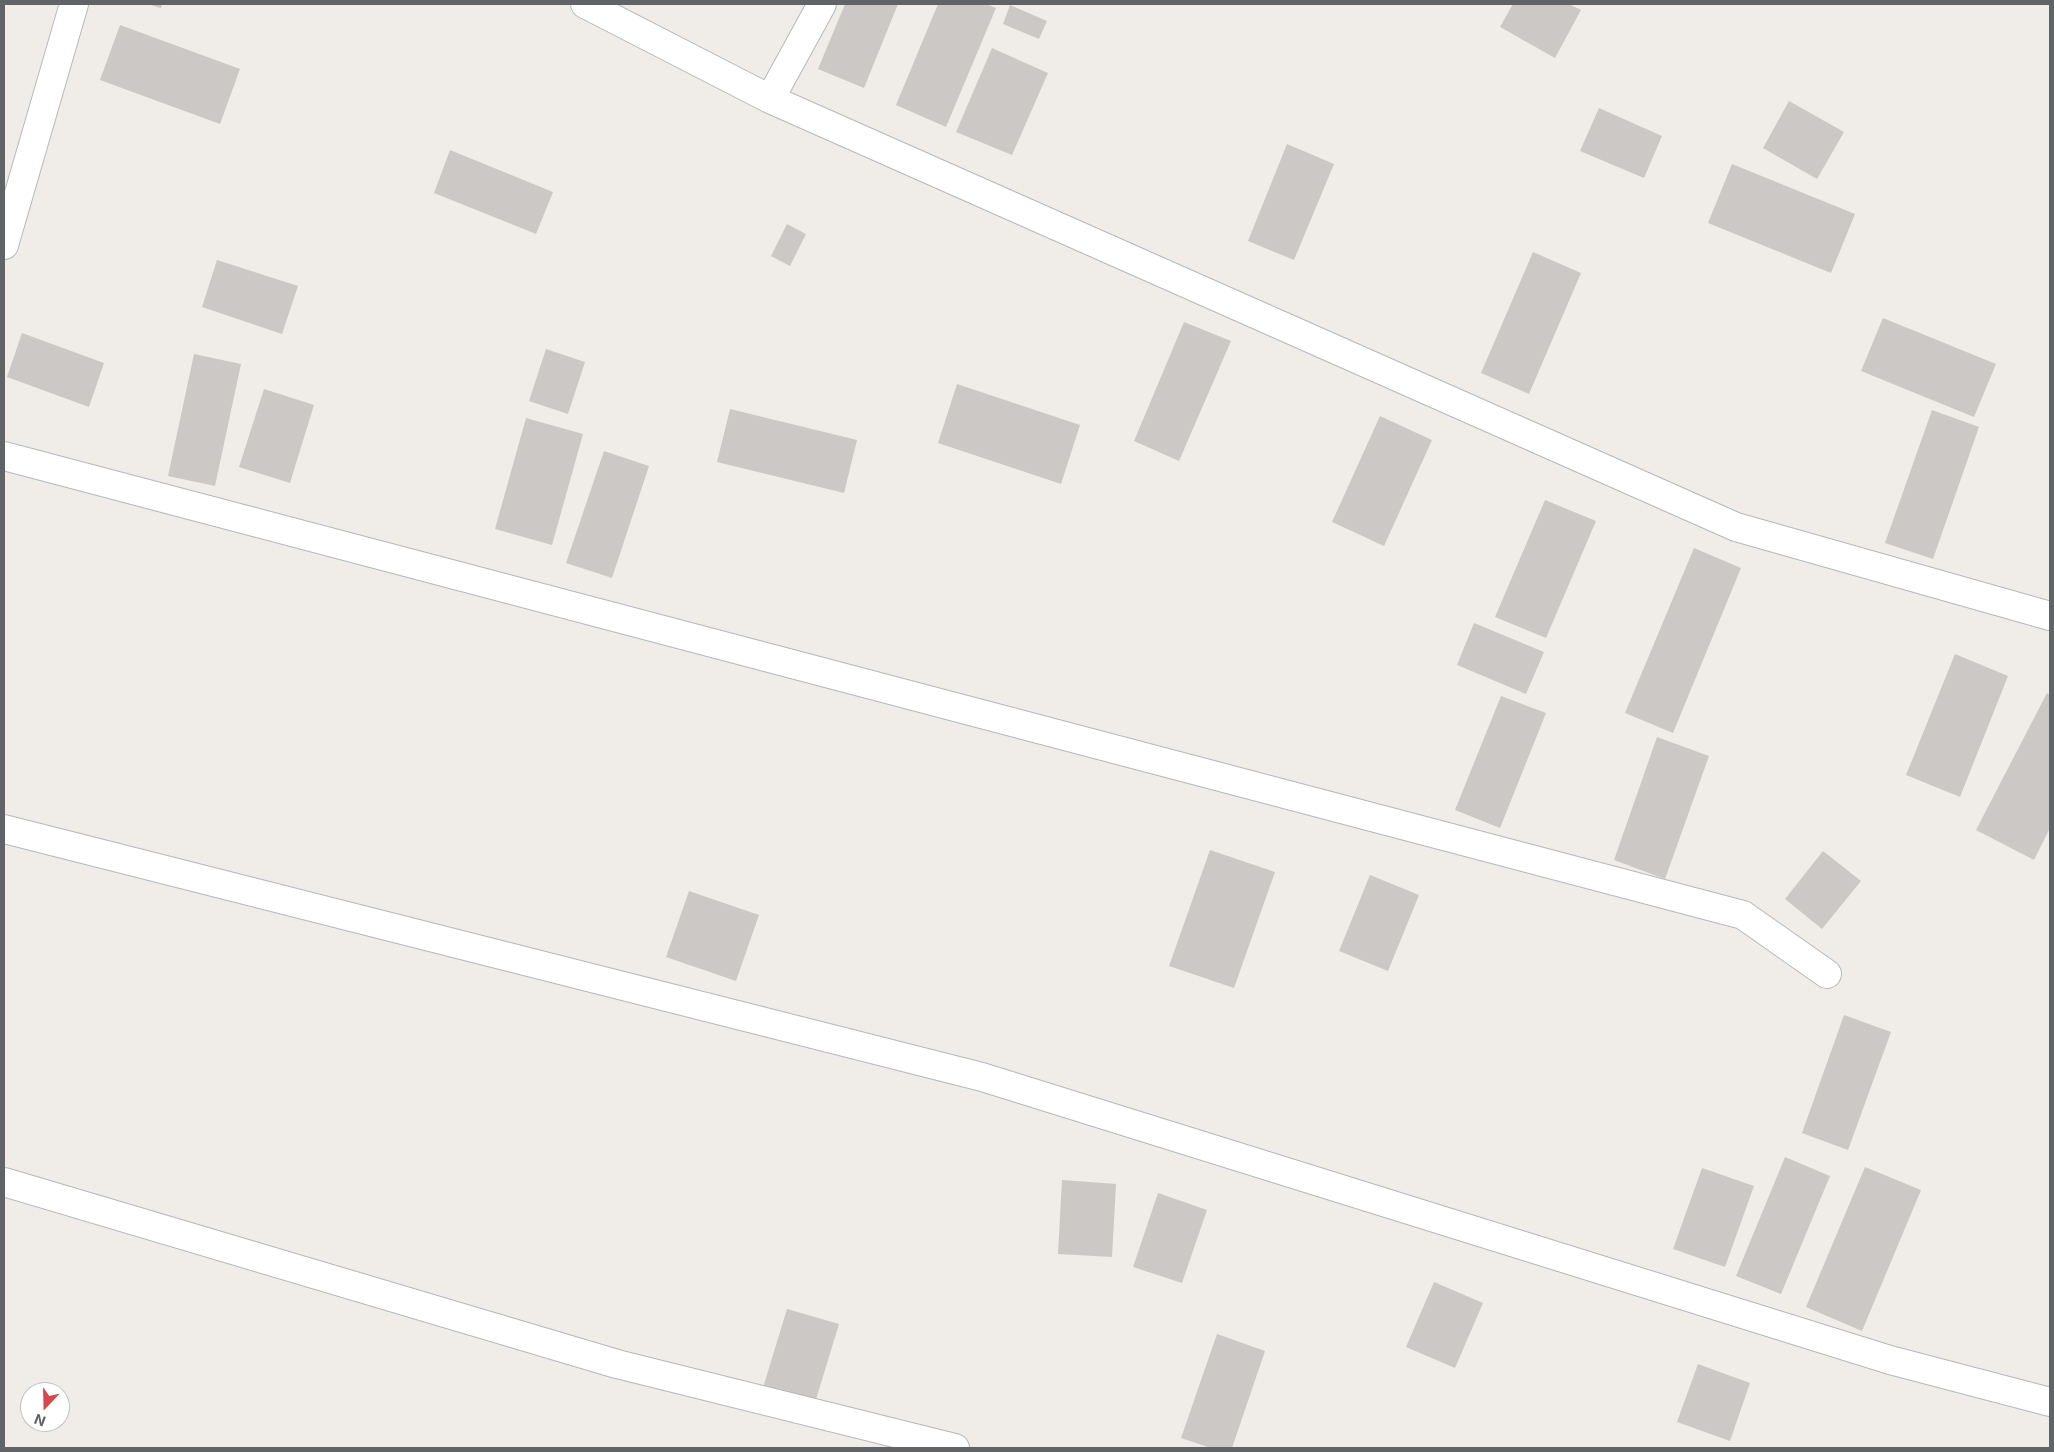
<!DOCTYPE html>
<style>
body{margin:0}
#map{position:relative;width:2054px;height:1452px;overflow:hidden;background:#f0ede9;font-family:Inter,sans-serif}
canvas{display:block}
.frame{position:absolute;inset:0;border:5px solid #606467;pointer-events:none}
.north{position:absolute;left:20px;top:1382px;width:50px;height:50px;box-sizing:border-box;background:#fff;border:1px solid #bfc1c2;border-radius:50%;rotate:201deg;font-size:14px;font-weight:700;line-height:20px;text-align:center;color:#606467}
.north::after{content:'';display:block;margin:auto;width:18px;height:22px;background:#d6484d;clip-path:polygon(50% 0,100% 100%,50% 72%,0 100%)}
</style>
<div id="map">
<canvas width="2054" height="1452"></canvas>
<div class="frame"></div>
<div class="north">N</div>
</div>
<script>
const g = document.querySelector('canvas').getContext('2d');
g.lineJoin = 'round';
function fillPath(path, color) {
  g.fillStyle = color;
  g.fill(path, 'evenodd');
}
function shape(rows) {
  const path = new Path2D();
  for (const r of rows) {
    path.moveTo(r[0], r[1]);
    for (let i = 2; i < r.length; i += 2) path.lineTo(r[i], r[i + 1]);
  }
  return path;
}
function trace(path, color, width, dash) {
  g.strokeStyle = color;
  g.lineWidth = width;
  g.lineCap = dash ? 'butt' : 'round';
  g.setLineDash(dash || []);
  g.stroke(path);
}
fillPath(shape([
 [147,4,162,4,161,8],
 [845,4,898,4,864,88,818,69],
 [938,4,986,4,996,8,946,127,896,105],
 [1513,4,1569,4,1581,10,1555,58,1500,27],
 [1010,5,1047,21,1039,39,1003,24],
 [120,25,240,69,220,124,100,80],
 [992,48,1048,73,1012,155,956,132],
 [1789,101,1844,132,1817,179,1763,148],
 [1599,108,1662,136,1644,178,1580,151],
 [1287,144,1334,164,1294,260,1248,241],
 [450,150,553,192,536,234,434,193],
 [1732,164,1855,214,1831,273,1708,223],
 [787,224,806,234,790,266,771,256],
 [1533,252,1581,273,1529,394,1481,373],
 [217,260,298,286,282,334,202,307],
 [1883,318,1996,364,1974,417,1861,371],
 [1184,322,1231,341,1179,461,1134,441],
 [22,333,104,363,89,407,7,377],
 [546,349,585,362,568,414,529,401],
 [194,354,241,364,215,486,168,476],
 [957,384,1080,425,1061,484,938,443],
 [264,389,314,405,290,483,239,467],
 [730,409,857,440,844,493,717,462],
 [1932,410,1979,427,1933,559,1885,543],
 [1380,416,1432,440,1384,546,1332,522],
 [526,418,583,434,552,545,495,529],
 [604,451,649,466,612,578,566,563],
 [1545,500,1596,521,1546,638,1495,617],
 [1694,548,1741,568,1673,733,1625,713],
 [1474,623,1544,652,1526,694,1457,665],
 [1955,654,2008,676,1960,797,1906,775],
 [2047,693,2050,695,2050,828,2034,860,1976,830],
 [1501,696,1546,713,1500,828,1455,810],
 [1657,737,1709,756,1665,879,1614,860],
 [1210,850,1275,872,1234,988,1169,966],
 [1823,851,1861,881,1822,929,1785,899],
 [1370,875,1419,895,1388,971,1339,951],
 [689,891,759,915,736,981,666,957],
 [1844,1015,1891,1032,1848,1150,1802,1133],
 [1785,1157,1830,1176,1781,1294,1736,1276],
 [1865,1167,1921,1190,1862,1331,1806,1307],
 [1702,1168,1754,1186,1725,1267,1673,1249],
 [1062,1180,1116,1184,1112,1257,1058,1254],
 [1158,1193,1207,1210,1182,1283,1133,1267],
 [1434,1282,1483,1303,1455,1368,1406,1347],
 [787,1309,839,1324,814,1406,762,1391],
 [1217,1334,1265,1351,1232,1448,1211,1448,1181,1438],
 [1698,1364,1750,1383,1730,1441,1677,1422]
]), '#cbc8c5');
const minor = shape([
 [585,4,770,99,1736,527,2050,616],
 [770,99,822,4],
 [4,245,74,4],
 [4,456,1743,915,1827,974],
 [4,829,982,1077,1890,1360,2050,1402],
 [4,1182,617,1364,955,1448]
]);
trace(minor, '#b5b8bb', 30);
trace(minor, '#fff', 28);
</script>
